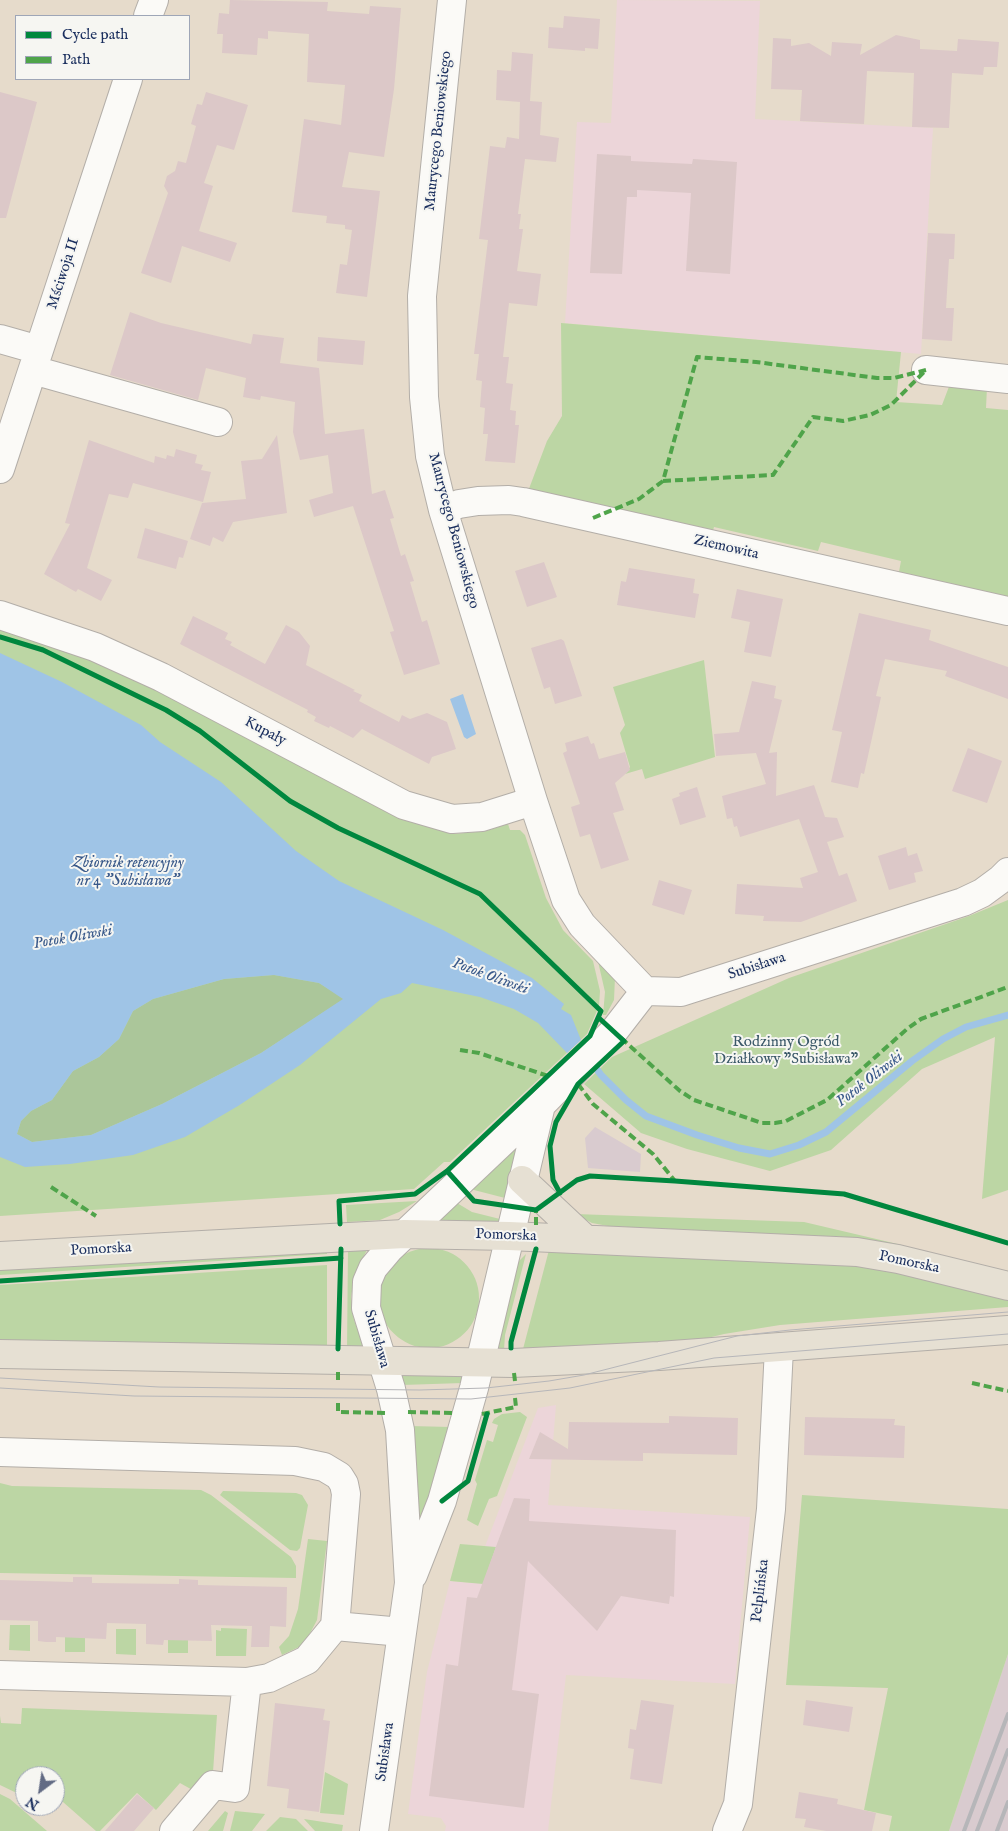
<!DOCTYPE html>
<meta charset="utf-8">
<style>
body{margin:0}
#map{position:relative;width:1008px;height:1831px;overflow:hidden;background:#e6dbcb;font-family:"IM FELL English",serif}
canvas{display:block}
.legend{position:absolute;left:15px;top:15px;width:175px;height:65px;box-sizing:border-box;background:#f6f6f2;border:1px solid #9ea6b7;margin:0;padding:6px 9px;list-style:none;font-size:15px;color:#1b2f5e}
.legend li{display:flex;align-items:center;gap:10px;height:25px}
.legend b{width:25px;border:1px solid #9ea6b7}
.north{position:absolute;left:15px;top:1766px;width:50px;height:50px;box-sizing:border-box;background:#f6f6f2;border:1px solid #9ea6b7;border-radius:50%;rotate:211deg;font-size:14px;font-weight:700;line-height:20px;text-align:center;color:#1b2f5e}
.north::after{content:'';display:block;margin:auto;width:18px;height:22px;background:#626b84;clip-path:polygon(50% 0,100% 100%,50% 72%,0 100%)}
</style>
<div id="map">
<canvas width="1008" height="1831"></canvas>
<ul class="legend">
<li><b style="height:6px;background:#00873e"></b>Cycle path</li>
<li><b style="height:6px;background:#4fa44a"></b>Path</li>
</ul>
<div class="north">N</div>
</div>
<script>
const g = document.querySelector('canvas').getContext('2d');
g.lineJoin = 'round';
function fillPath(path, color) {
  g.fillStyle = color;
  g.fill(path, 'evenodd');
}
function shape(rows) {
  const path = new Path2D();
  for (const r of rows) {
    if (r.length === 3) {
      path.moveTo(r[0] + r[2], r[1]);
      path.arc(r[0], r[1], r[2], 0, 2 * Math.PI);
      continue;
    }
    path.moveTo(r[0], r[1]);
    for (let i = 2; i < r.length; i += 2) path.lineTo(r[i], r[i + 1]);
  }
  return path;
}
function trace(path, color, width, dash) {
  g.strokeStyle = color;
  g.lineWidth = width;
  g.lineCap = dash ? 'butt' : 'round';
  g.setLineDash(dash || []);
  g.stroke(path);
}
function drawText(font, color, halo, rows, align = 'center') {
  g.font = font + ' "IM FELL English",serif';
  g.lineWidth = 4;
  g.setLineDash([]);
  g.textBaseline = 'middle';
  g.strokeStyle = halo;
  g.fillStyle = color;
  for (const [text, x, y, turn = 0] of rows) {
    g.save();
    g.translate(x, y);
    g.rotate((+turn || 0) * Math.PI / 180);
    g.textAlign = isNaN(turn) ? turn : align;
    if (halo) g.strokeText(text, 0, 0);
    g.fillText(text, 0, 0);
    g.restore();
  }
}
fillPath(shape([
 [617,0,760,1,755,119,933,128,921,354,565,323,577,122,611,123],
 [556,1405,548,1505,750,1517,735,1684,566,1675,548,1831,445,1831,446,1826,441,1818,408,1814,427,1672,450,1581,471,1583,538,1408]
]), '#ecd5d9');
fillPath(shape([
 [595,1127,641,1154,640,1172,588,1168,585,1138],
 [1008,1654,1008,1831,949,1831]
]), '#d9cbcf');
fillPath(shape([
 [561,323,901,352,896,402,942,405,950,384,987,387,986,408,1008,410,1008,603,898,577,901,561,821,542,818,551,714,527,712,534,527,494,547,441,562,416],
 [0,627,140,677,419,823,454,834,486,831,508,824,510,830,520,830,525,835,546,898,563,930,593,961,600,991,599,1006,587,1034,450,1162,444,1162,414,1189,0,1216],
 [704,660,715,757,645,779,642,769,625,774,630,767,620,733,625,725,613,687],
 [1008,900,1008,1190,982,1199,995,1037,922,1069,831,1150,770,1171,687,1149,641,1133,584,1084,612,1057,789,978,969,916],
 [597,957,615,977,614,1000,606,1015,603,1015,605,992],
 [515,1148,517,1149,505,1198,474,1190,472,1188],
 [417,1201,399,1212,380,1220,347,1222,346,1205],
 [457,1203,472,1212,500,1219,498,1222,443,1221,441,1218],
 [575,1214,804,1222,906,1246,842,1237,608,1226,592,1223],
 [429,1298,50],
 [348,1249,367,1250,355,1273,351,1297,354,1320,364,1347,347,1350],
 [327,1250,327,1254,0,1275,0,1269],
 [549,1250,858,1265,941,1282,1008,1299,1008,1307,780,1325,724,1334,691,1342,523,1349],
 [526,1254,505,1335,504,1350,500,1350,498,1347,514,1273,518,1262],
 [327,1265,327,1349,0,1341,0,1285],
 [463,1373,463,1383,402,1385,399,1376,401,1374],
 [520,1412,527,1417,497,1496,489,1499,478,1526,474,1524,467,1520,477,1484,475,1480,487,1440,493,1442,498,1425,492,1423,494,1419,502,1414],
 [410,1426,451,1427,417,1545],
 [0,1483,12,1486,201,1490,211,1495,291,1557,296,1566,296,1578,0,1573],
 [223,1491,296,1493,302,1495,308,1505,300,1548,297,1551,290,1550,220,1495],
 [802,1495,1008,1509,1008,1654,949,1831,889,1831,892,1816,864,1810,888,1688,786,1685],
 [308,1539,327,1541,317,1620,308,1637,299,1647,282,1655,279,1647,289,1636,298,1609],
 [460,1544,496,1547,483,1584,450,1581],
 [10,1625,30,1625,30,1651,9,1650],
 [65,1627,85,1627,85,1652,65,1652],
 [168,1627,188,1628,188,1653,168,1653],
 [221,1628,247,1629,246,1656,216,1656,216,1630,221,1631],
 [116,1629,136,1629,136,1655,116,1654],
 [22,1708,217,1715,213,1772,196,1792,180,1783,156,1810,137,1793,100,1831,96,1831,55,1795,55,1776,25,1776,25,1797,0,1785,0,1716,1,1723,21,1724],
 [325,1772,348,1784,344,1815,320,1813],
 [0,1794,10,1799,47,1831,0,1831],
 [225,1811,228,1813,223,1831,208,1831],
 [235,1811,265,1814,252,1831,230,1831],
 [280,1817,296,1819,308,1831,266,1831],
 [304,1819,343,1825,342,1831,315,1831]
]), '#bcd6a4');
fillPath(shape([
 [274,975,319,983,344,999,261,1053,162,1104,91,1135,32,1142,17,1134,21,1121,31,1111,52,1100,73,1071,99,1057,119,1039,133,1011,153,999,224,979]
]), '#abc69a');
fillPath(shape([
 [0,653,62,682,141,725,160,742,221,782,296,851,339,881,443,930,532,978,564,1004,561,1009,571,1015,581,1040,567,1053,538,1023,514,1009,480,997,412,983,401,993,381,999,300,1065,238,1106,185,1137,133,1155,70,1164,25,1167,0,1157],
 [274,975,319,983,343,999,261,1053,162,1104,91,1135,32,1142,17,1134,21,1121,31,1111,52,1100,73,1071,99,1057,119,1039,133,1011,153,999,224,979],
 [463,694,476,734,467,739,464,737,450,699]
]), '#9fc4e6');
trace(shape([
 [591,1061,601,1075,626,1100,646,1116,697,1135,739,1148,770,1154,799,1145,826,1132,912,1061,943,1039,966,1027,1008,1015]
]), '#9fc4e6', 7);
fillPath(shape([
 [230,0,328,2,327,11,369,14,370,6,401,8,394,89,384,157,349,152,342,187,380,191,367,297,336,293,340,264,347,265,352,230,345,229,345,225,326,223,327,216,292,212,304,119,341,125,345,85,307,82,309,34,268,31,268,39,258,38,257,55,222,53,223,34,217,34,219,13,229,14],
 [564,16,600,19,598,49,585,48,585,51,548,48,549,27,563,28],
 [896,35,920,40,920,49,957,51,958,39,999,42,997,67,984,67,983,75,952,73,949,128,912,127,914,73,867,71,864,124,800,121,802,90,771,89,773,38,791,39,791,46,809,43,831,56,832,42,862,44,860,55],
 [512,52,533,54,530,101,542,102,540,135,559,138,556,162,525,159,518,214,521,214,519,229,523,229,517,271,541,274,537,306,509,303,503,357,509,357,506,383,513,384,510,410,516,411,515,425,519,425,515,463,485,461,488,434,483,434,485,408,480,407,482,381,476,380,479,354,474,354,488,240,479,239,490,146,505,148,507,137,519,139,520,102,496,100,497,70,511,71],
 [0,92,37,102,6,218,0,218],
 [206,92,248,105,234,150,217,145,204,183,213,186,199,231,237,243,230,262,182,246,171,283,141,273,168,193,164,186,167,176,175,171,178,161,186,163,196,126,191,124,197,104,202,105],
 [597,154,631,156,631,161,692,164,693,159,737,162,730,274,686,271,691,193,637,190,637,197,627,197,622,274,590,273],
 [928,233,955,234,954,259,949,259,946,308,954,308,952,341,922,339],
 [130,312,161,323,251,344,253,334,284,338,280,363,319,368,325,434,364,429,372,494,385,490,394,518,390,519,401,556,405,554,414,581,410,582,422,622,427,620,440,664,404,675,390,632,394,631,353,506,314,517,309,500,333,493,328,455,300,460,293,432,295,402,261,396,260,400,243,397,246,378,206,368,198,400,110,375],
 [318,337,365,341,363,365,317,361],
 [277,435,287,513,233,522,223,542,213,537,210,546,190,539,202,503,246,499,241,461,262,459],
 [89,440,154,463,155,456,166,459,167,455,174,457,176,449,197,455,195,463,203,465,201,470,211,472,203,502,133,483,128,498,109,494,87,568,112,580,101,601,78,589,76,592,44,574,70,524,65,523],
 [145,528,188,541,183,558,179,557,176,569,137,558],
 [544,562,557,597,527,607,515,571],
 [629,568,695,579,693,593,699,594,695,618,617,605,621,581,626,582],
 [737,589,783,599,771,657,744,652,750,622,731,618],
 [859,613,931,630,929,640,1008,667,1008,699,945,676,947,671,885,659,876,696,881,697,864,774,861,773,858,788,831,782,842,732,832,730],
 [193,616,228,633,225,639,232,642,230,645,265,664,286,625,299,632,310,646,306,665,355,690,353,691,362,695,359,701,399,722,402,715,410,719,427,713,447,722,456,749,432,757,429,764,362,729,353,738,330,726,329,728,314,721,316,717,307,712,308,710,180,644],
 [561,639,564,641,582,696,555,704,550,687,544,689,531,648],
 [752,681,776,686,774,698,782,700,769,753,777,752,776,796,814,785,825,817,837,818,844,837,827,842,839,876,847,873,857,901,801,922,763,921,764,916,735,914,737,884,803,888,800,878,818,872,799,819,740,837,737,826,734,827,732,818,727,819,722,796,766,784,756,753,716,756,714,734,739,732],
 [588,736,591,744,594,743,599,759,625,752,630,770,615,783,624,810,613,813,629,860,601,869,590,834,580,837,571,807,580,804,563,753,567,751,565,743],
 [968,748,1002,761,987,803,952,791],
 [697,787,706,817,680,825,672,799,680,796,679,793],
 [906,847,908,856,917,853,923,871,914,873,916,882,889,890,878,856],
 [659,880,692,890,684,915,652,905],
 [669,1416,738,1418,737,1455,643,1453,643,1461,529,1459,540,1432,568,1449,569,1422,669,1423],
 [805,1417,895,1419,894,1425,905,1426,904,1458,804,1455],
 [514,1498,530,1499,529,1521,676,1530,674,1597,670,1596,669,1604,621,1596,597,1631,528,1561,512,1690,539,1694,524,1808,429,1796,446,1664,458,1666,467,1597,477,1598],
 [73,1577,92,1577,92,1583,179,1584,179,1579,198,1580,198,1585,287,1587,286,1627,270,1626,269,1647,251,1647,252,1626,211,1625,212,1641,164,1640,163,1645,146,1644,146,1624,107,1623,106,1639,56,1637,56,1642,46,1642,38,1641,38,1621,0,1620,0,1580,73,1582],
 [641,1700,674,1705,662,1784,630,1779,634,1749,628,1748,630,1729,636,1730],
 [806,1700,853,1707,849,1732,803,1725],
 [275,1703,325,1709,323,1720,330,1721,319,1812,287,1808,289,1789,267,1786],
 [799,1792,838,1799,837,1804,876,1813,872,1831,826,1831,804,1827,806,1819,795,1818],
 [137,1794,154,1808,134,1831,105,1831]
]), '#dcc8c8');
const minor = shape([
 [452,0,422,296,424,397,430,456,443,510,533,801,566,900,582,925,645,991],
 [148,16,154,0],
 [0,339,39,350],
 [33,370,218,422],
 [926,370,1008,379],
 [0,469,128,79],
 [443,510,459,504,478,501,509,500,523,502,1008,611],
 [0,615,95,647,161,677,404,805,452,819,482,817,533,801],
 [645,991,681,992,963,902,982,893,1001,879,1008,872],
 [0,1452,295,1461,324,1467,339,1476,344,1484,346,1494,335,1626,307,1660,269,1678,247,1682,0,1675],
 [413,1575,442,1501,474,1388,541,1105],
 [335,1626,402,1632],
 [174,1831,213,1785,235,1788,247,1682],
 [374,1831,409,1583,400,1430,391,1389,366,1308,367,1282,373,1268,390,1248,541,1105,614,1031,645,991],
 [727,1831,738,1804,771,1509,779,1348]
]);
const major = shape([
 [522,1180,584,1238],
 [0,1256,404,1234,509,1236,857,1252,898,1259,1008,1286],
 [0,1354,513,1363,659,1356,1008,1330]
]);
trace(minor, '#b3aea8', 30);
trace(major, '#b3aea8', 30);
trace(minor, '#fbfaf7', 28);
trace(major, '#e6e0d3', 28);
trace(shape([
 [0,1378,159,1387,420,1390,486,1388,549,1381,584,1375,737,1336,790,1330,1008,1312],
 [0,1388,134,1396,471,1399,570,1388,714,1358,1008,1334]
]), '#b6b6b9', 1);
trace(shape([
 [964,1831,1008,1714],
 [977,1831,1008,1750],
 [997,1831,1008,1802]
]), '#b6b6b9', 4);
trace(shape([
 [663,481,773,475,813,417,843,421,870,415,891,405,926,370],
 [593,518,639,499,663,481,697,357,756,362,877,378,894,378,926,370],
 [621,1038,680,1091,694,1100,762,1123,775,1123,786,1121,827,1100,907,1029,921,1019,1008,987],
 [460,1050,479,1053,548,1076],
 [578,1084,593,1104,653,1154,675,1181],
 [51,1187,96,1216],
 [536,1225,536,1210],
 [338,1372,338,1384],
 [514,1373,515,1381],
 [972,1383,1008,1391],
 [338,1403,338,1412,386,1413],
 [408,1412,454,1413],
 [482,1414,516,1407,515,1398]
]), '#4fa44a', 4, [8, 4]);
trace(shape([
 [0,637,43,650,166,710,200,731,290,801,338,828,480,894,601,1011,590,1036,447,1171,415,1194,339,1201,340,1224],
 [447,1171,474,1201,536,1210,577,1180,590,1176,675,1181,844,1194,1008,1243],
 [560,1193,553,1180,550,1146,556,1122,578,1084,624,1041,599,1018],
 [0,1281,341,1258],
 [511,1348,511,1342,536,1249],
 [338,1349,341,1249],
 [442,1501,468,1481,487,1414]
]), '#00873e', 5);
drawText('15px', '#1b2f5e', '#f6f6f2', [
 ["Maurycego Beniowskiego",439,131,-84],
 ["Mściwoja II",64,274,-72],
 ["Maurycego Beniowskiego",453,531,75],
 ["Ziemowita",726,548,13],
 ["Kupały",265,732,28],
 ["Subisława",757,967,-18],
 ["Pomorska",506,1236,2],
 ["Pomorska",101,1250,-3],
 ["Pomorska",909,1263,12],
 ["Subisława",376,1339,74],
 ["Pelplińska",761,1591,-83],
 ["Subisława",386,1752,-82]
]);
drawText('15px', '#3a5868', '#f6f6f2', [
 ["Rodzinny Ogród",786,1043],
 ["Działkowy \"Subisława\"",786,1060]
]);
drawText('italic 16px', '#39598a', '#f6f6f2', [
 ["Zbiornik retencyjny",128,864],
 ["nr 4 \"Subisława\"",128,882],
 ["Potok Oliwski",73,938,-10],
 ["Potok Oliwski",490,977,20],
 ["Potok Oliwski",870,1080,-38]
]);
</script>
